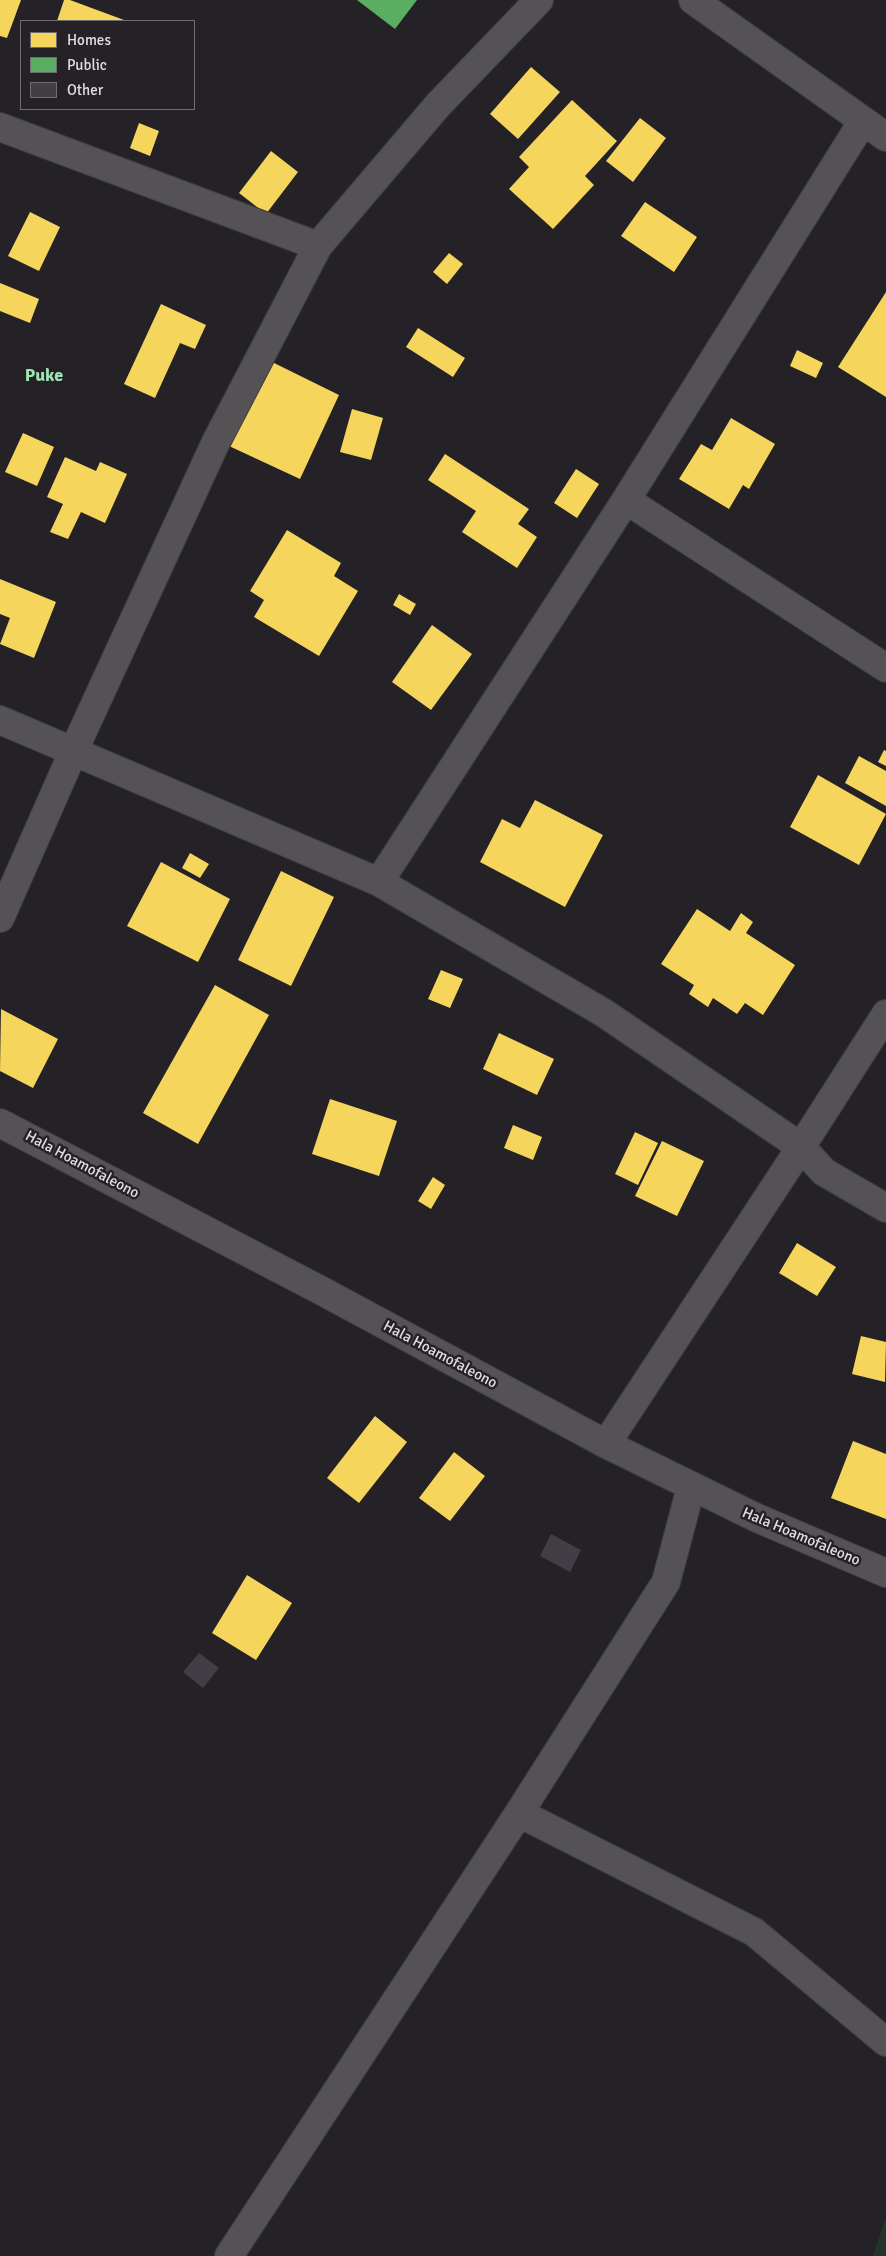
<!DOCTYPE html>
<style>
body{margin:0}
#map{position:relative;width:886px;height:2256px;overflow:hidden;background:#242226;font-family:Signika,sans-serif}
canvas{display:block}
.legend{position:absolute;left:20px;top:20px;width:175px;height:90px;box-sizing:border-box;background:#252127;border:1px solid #706d72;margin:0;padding:6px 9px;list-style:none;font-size:15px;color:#e1dee2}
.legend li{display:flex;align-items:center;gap:10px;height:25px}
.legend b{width:25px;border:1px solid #706d72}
</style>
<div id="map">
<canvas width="886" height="2256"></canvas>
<ul class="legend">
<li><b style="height:14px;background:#f6d55c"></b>Homes</li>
<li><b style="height:14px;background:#5aae61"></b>Public</li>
<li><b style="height:14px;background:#433e45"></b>Other</li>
</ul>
</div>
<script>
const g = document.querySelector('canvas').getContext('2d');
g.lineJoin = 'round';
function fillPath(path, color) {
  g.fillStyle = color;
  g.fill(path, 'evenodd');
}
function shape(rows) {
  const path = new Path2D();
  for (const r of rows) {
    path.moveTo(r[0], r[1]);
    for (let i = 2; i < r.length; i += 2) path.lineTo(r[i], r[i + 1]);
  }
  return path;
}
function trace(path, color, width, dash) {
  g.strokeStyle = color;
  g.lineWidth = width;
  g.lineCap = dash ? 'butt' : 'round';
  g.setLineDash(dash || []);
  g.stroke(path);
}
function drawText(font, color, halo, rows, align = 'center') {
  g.font = font + ' Signika,sans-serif';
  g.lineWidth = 5;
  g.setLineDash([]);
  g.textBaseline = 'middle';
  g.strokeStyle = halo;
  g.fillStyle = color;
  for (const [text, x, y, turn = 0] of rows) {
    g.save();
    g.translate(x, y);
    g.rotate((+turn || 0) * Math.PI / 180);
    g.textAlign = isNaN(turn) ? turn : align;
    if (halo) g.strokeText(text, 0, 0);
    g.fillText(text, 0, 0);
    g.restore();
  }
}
fillPath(shape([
 [886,2218,886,2256,873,2256,884,2223]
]), '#23352b');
fillPath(shape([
 [0,0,21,0,7,38,0,36],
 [64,0,70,0,124,20,124,21,57,21],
 [531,67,560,92,518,139,490,114],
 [572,100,617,141,585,176,594,185,553,229,509,189,529,167,519,157],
 [640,118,666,138,633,182,606,161],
 [139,123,159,131,150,156,130,148],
 [271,151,298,172,266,214,239,193],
 [645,202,697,237,674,272,621,236],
 [30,212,60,227,39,271,8,256],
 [449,253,463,264,447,284,433,272],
 [0,283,39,299,30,323,0,311],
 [886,292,886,397,838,367],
 [161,304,206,325,195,349,180,343,155,398,124,384],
 [418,328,465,358,453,377,406,347],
 [797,350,823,363,816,378,790,366],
 [270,361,339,395,300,479,229,446],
 [352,409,383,418,371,460,340,452],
 [731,418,775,444,749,489,743,485,729,509,679,479,701,444,712,450],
 [23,433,54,447,37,486,5,472],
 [445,454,529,509,518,524,537,537,517,568,462,532,476,511,428,480],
 [65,457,96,471,100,462,127,474,105,523,81,512,68,539,50,532,63,504,47,497],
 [576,469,599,484,577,518,554,503],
 [287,530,341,563,334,576,358,591,319,656,254,617,264,600,250,591],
 [0,579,56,602,34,658,0,644,10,618,0,614],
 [399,594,416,604,410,615,393,605],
 [432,625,472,654,431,710,392,682],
 [884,750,886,751,886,766,878,762],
 [859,756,886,771,886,806,845,783],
 [818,775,886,814,859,865,790,827],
 [535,800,603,835,565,907,480,862,502,819,520,828],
 [190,853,209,864,200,878,182,868],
 [161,862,230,899,198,962,127,926],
 [281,871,334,897,291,986,238,960],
 [697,909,730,931,741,913,753,922,746,933,795,965,763,1015,745,1003,737,1014,713,998,708,1007,689,994,694,985,661,964],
 [441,970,463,979,450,1008,428,999],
 [215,985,269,1015,198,1144,143,1113],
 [1,1009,58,1039,33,1088,0,1071],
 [499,1033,554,1059,537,1095,483,1069],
 [330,1099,397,1121,379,1176,312,1154],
 [513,1125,542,1137,533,1160,504,1148],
 [635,1132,658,1143,638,1185,615,1174],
 [662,1141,704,1161,677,1216,635,1196],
 [433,1177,445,1185,431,1209,418,1201],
 [797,1243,836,1267,817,1296,779,1273],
 [861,1336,886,1342,885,1382,852,1374],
 [375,1416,407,1442,359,1503,327,1478],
 [853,1441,886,1454,886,1519,831,1498],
 [454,1452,485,1476,450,1521,419,1498],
 [247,1575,292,1603,256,1660,212,1633]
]), '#f6d55c');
fillPath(shape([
 [357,0,417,0,395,29]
]), '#5aae61');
fillPath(shape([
 [551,1534,581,1550,570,1572,540,1556],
 [199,1653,219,1668,203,1688,183,1672]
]), '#433e45');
const minor = shape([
 [693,0,886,137],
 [0,127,318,246],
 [626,500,886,668],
 [0,720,379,882,604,1013,801,1147,886,1014],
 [379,882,626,500,863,121],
 [0,918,74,750,215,444,318,246,438,105,539,0],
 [0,1123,322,1291,606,1444,757,1518,886,1573],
 [606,1444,801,1147,824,1172,886,1208],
 [519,1813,754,1932,886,2042],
 [229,2256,519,1813,666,1582,691,1487]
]);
trace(minor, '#3f3e41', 30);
trace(minor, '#545255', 28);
drawText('15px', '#e1dee2', '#252127', [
 ["Hala Hoamofaleono",82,1165,28],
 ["Hala Hoamofaleono",440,1355,28],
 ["Hala Hoamofaleono",801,1537,23]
]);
drawText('bold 18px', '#9ee4b1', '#252127', [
 ["Puke",44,376]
]);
</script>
